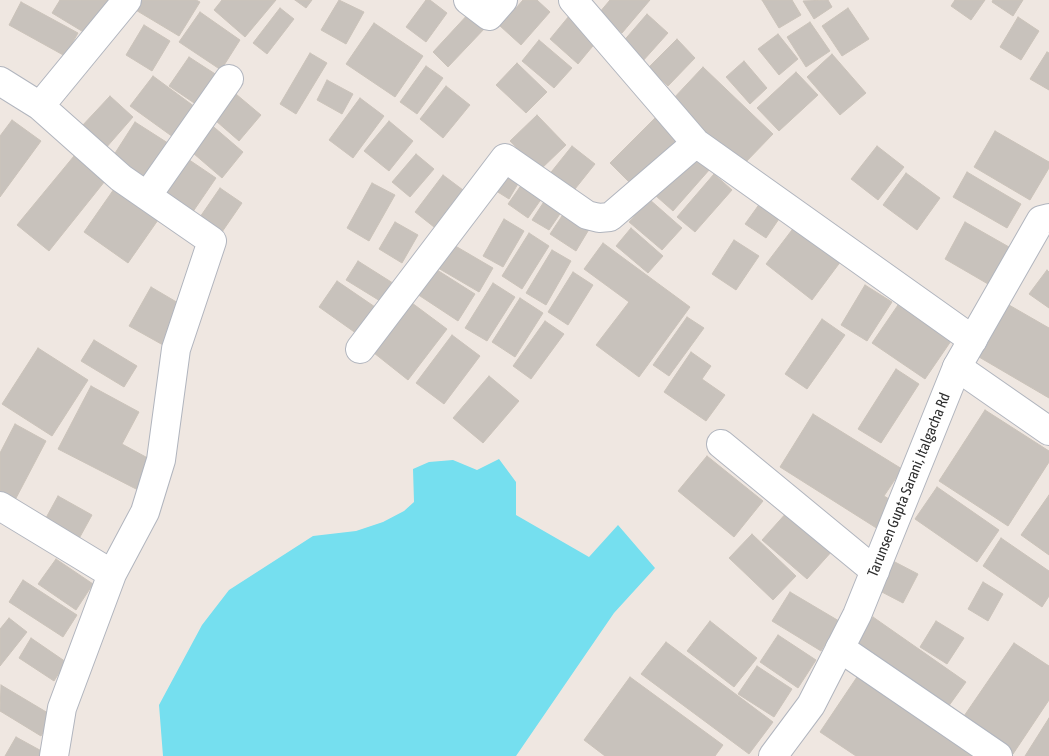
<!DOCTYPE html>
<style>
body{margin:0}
canvas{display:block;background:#efe7e1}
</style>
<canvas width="1049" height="756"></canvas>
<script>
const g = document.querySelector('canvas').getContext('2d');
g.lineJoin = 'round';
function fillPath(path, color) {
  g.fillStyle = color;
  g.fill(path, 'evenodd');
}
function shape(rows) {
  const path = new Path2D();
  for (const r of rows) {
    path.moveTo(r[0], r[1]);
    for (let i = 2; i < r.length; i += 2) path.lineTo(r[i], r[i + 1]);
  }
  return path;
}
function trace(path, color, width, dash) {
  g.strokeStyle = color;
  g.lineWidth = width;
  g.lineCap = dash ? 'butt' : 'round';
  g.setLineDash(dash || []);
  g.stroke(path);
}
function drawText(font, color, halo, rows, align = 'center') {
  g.font = font + ' "Asap Condensed",sans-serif';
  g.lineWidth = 4.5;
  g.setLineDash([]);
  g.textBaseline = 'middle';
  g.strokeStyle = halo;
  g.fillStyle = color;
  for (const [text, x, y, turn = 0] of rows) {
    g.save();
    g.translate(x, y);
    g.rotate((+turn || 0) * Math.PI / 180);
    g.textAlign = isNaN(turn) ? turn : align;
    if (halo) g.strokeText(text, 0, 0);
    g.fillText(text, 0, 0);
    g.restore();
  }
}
fillPath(shape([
 [499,459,516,482,516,515,589,557,618,525,655,568,614,613,516,756,163,756,159,705,202,625,229,590,313,536,356,531,383,522,404,511,414,502,413,469,429,462,453,460,477,470]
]), '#75dfef');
const building = shape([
 [60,0,112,0,90,36,52,13,60,0],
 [140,0,196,0,200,2,179,36,134,9,140,0],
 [222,0,276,0,245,37,214,10,222,0],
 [295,0,312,0,306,8,295,0],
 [339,0,364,12,346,44,321,30,339,0],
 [426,0,430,0,447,13,426,42,406,27,426,0],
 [523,0,537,0,550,12,521,45,500,26,523,0],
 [610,0,650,0,622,33,599,13,610,0],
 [762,0,792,0,801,15,779,28,762,0],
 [828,0,832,7,814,19,803,1,828,0],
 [955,0,985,0,971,20,951,6,955,0],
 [993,0,1023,0,1013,16,992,2,993,0],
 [21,2,78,33,65,56,9,25,21,2],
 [280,8,294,19,267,54,253,43,280,8],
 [848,8,869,39,842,56,822,26,848,8],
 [200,12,240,40,221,70,179,42,200,12],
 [470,12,486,27,448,67,433,52,470,12],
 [647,14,668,33,642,62,621,44,647,14],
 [569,16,597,41,578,64,550,39,569,16],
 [1018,17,1039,31,1021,60,1000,47,1018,17],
 [810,22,830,51,806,67,787,37,810,22],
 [374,23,423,56,395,97,346,64,374,23],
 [144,25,170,41,152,71,126,55,144,25],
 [778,34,798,59,779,75,758,49,778,34],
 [677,39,695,58,668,86,649,67,677,39],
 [539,40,572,68,554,88,522,61,539,40],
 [1047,52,1049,53,1049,90,1030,79,1047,52],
 [310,53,327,63,296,114,280,104,310,53],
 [832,54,866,93,840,115,807,77,832,54],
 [189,57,223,79,203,109,169,86,189,57],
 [744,61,767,88,750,104,726,77,744,61],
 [517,63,547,92,526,113,496,85,517,63],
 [426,66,443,78,417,114,400,102,426,66],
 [703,67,773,134,742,166,672,100,703,67],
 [796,72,818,95,779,131,757,108,796,72],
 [153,76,195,107,173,137,130,106,153,76],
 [327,80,353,94,342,114,317,100,327,80],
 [446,86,470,105,443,138,420,119,446,86],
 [230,89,261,115,239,141,208,114,230,89],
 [110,96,133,117,105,149,81,127,110,96],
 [360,98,384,116,353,158,329,140,360,98],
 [537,115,566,145,539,171,510,141,537,115],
 [657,116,684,143,637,190,610,163,657,116],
 [12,120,41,141,0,197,0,136,12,120],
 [389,121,413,141,389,171,364,151,389,121],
 [135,122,171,145,145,184,110,161,135,122],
 [208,122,243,152,222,178,186,147,208,122],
 [995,131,1049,162,1049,168,1030,200,974,167,995,131],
 [572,146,595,164,571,194,548,176,572,146],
 [877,146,904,167,878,200,851,179,877,146],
 [179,153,216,178,190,216,154,192,179,153],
 [416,154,434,169,410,197,392,182,416,154],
 [693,154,710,169,673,211,656,196,693,154],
 [74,156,105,181,49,251,17,225,74,156],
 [506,167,522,177,509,199,493,189,506,167],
 [967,172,1021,204,1007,228,953,197,967,172],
 [906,173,940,198,917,230,883,205,906,173],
 [714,174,732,190,695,232,677,217,714,174],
 [443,175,463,190,434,227,415,212,443,175],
 [372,183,395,195,369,241,347,228,372,183],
 [522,184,542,198,528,218,508,204,522,184],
 [220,188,242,203,222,232,200,217,220,188],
 [114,189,158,220,128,263,84,232,114,189],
 [547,197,564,208,549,230,532,220,547,197],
 [649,199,682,228,662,250,629,222,649,199],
 [763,199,783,213,766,238,745,224,763,199],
 [566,210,591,226,576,251,550,234,566,210],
 [504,219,524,231,503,267,483,256,504,219],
 [395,222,418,235,402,263,379,249,395,222],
 [798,222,844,257,812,300,766,264,798,222],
 [965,222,1009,247,988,284,945,259,965,222],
 [631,228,663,256,648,273,616,246,631,228],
 [529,233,549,246,522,289,502,276,529,233],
 [734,240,759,256,736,290,712,274,734,240],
 [603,243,690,307,639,377,596,345,629,302,584,269,603,243],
 [452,244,493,268,479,292,438,268,452,244],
 [552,250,571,261,546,305,526,293,552,250],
 [358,261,396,285,385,304,346,280,358,261],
 [434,268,475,294,458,321,417,294,434,268],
 [1047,270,1049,272,1049,308,1029,294,1047,270],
 [573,272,593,285,568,325,548,312,573,272],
 [337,281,378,309,360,336,319,307,337,281],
 [493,283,515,297,487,341,465,328,493,283],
 [865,285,892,302,867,341,841,325,865,285],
 [151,287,185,307,163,345,129,326,151,287],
 [520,298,543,313,515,357,492,342,520,298],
 [412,303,447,329,408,380,374,353,412,303],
 [898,305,951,341,925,379,872,343,898,305],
 [1009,305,1049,328,1049,398,979,357,1009,305],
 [687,317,704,328,669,376,653,365,687,317],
 [822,319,845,335,807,389,785,374,822,319],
 [545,321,564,334,531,379,513,366,545,321],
 [452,335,480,356,444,404,416,383,452,335],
 [94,340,137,366,124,387,81,361,94,340],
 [38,348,88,380,52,436,2,404,38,348],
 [691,352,711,366,702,379,725,395,706,421,664,392,691,352],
 [896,369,919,384,881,443,858,429,896,369],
 [489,376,519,401,483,443,453,418,489,376],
 [91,386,139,412,122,444,155,462,140,491,58,449,91,386],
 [985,410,1049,451,1049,462,1008,526,939,481,985,410],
 [813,414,902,469,884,496,894,502,878,529,780,467,813,414],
 [15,424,46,441,14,502,0,495,0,453,15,424],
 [707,456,763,501,734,537,678,491,707,456],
 [937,487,999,530,977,562,915,519,937,487],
 [1049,495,1049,555,1021,535,1049,495],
 [58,496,92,515,75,546,41,527,58,496],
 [788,511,833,550,807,579,762,540,788,511],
 [752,534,796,576,773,600,729,558,752,534],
 [1001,538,1049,571,1049,596,1042,607,983,566,1001,538],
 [56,559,93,584,76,610,38,584,56,559],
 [893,561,918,574,903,603,878,590,893,561],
 [23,580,77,615,63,637,9,602,23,580],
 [983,582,1003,594,988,621,968,609,983,582],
 [790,592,839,621,821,651,772,621,790,592],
 [873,617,966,682,948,707,855,643,873,617],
 [9,618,27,632,0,666,0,629,9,618],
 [710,621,757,658,734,687,687,651,710,621],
 [936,621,964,638,947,664,920,647,936,621],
 [778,635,816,660,798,688,760,662,778,635],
 [31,638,66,662,54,681,19,658,31,638],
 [666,642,773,722,749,754,641,674,666,642],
 [1014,643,1049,666,1049,700,1013,754,962,719,1014,643],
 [757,666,792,689,774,717,738,694,757,666],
 [859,674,981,756,856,756,820,732,859,674],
 [630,677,723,745,715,756,605,756,584,740,630,677],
 [1,685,53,716,41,736,0,711,1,685],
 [1049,718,1049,756,1025,756,1049,718],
 [16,737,47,754,45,756,5,756,16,737]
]);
fillPath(building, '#c8c2bc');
trace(building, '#cbc3ba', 1);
const street = shape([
 [468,0,489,16,503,0],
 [573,0,696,143],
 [0,81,40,106,121,178,212,241,176,349,161,460,145,512,112,574,62,708,54,756],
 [40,106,127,0],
 [147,196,229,79],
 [360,349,505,158,587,215,599,218,610,217,696,143,973,340],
 [957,367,1049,431],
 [721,444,875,571],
 [0,506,112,574],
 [840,648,998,756]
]);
const secondary = shape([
 [773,756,811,705,857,615,957,367,1041,220,1049,218]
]);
trace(street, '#b1b5be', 30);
trace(secondary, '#b1b5be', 30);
trace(street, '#fff', 28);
trace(secondary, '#fff', 28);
drawText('15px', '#2e2e2e', '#fff', [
 ["Tarunsen Gupta Sarani, Italgacha Rd",909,485,-68]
]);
</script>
